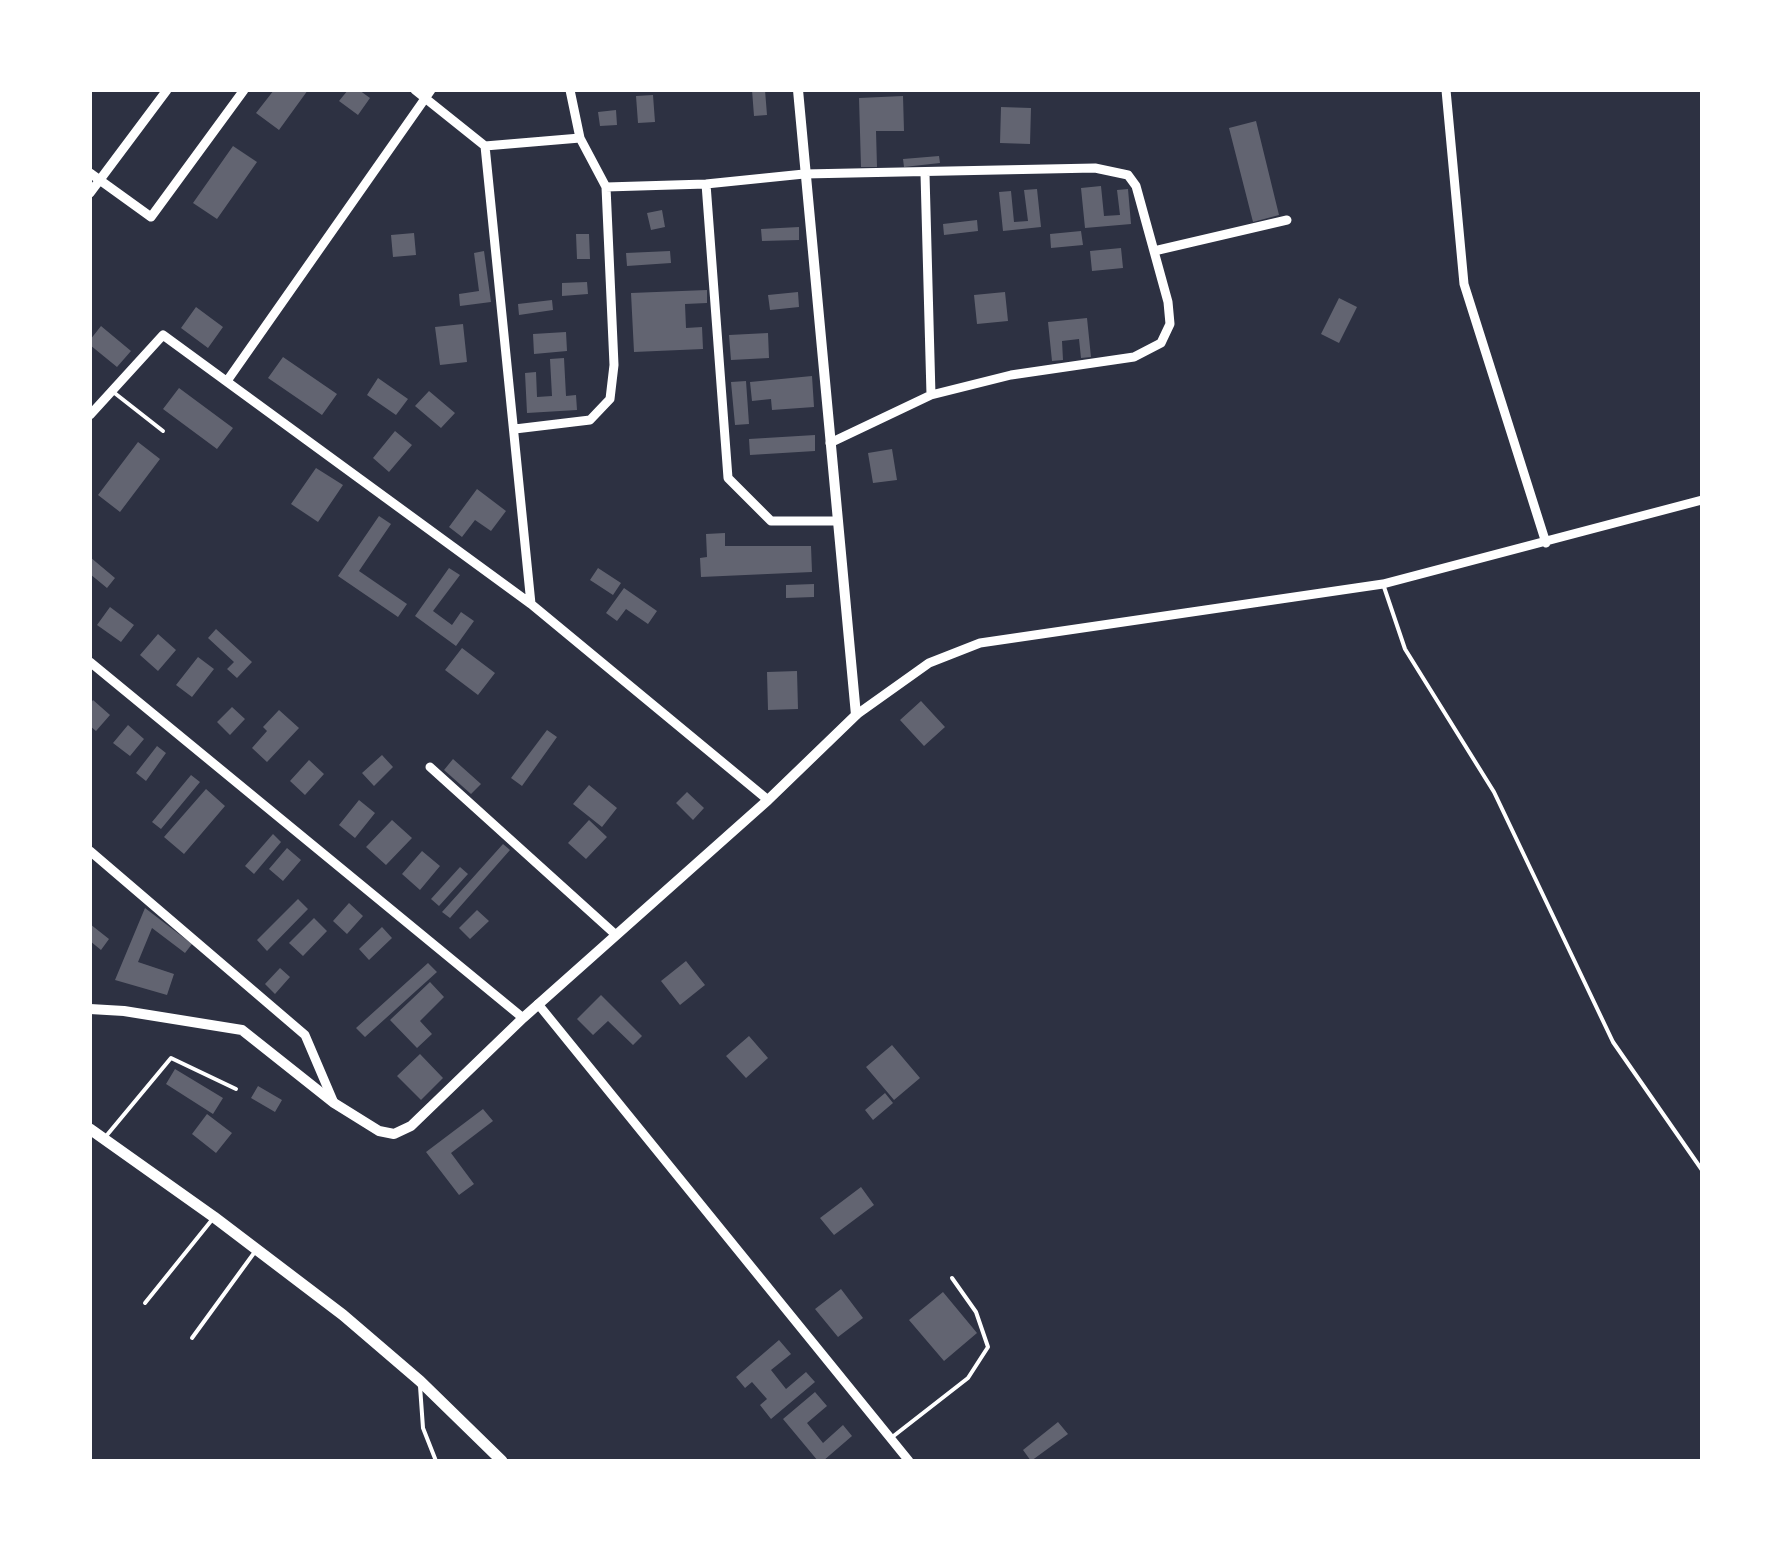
<!DOCTYPE html>
<style>
body{margin:0}
#map{position:relative;width:1792px;height:1551px;overflow:hidden;background:#2d3142;font-family:"Nunito Sans",sans-serif}
canvas{display:block}
.frame{position:absolute;inset:0;border:92px solid #fff;pointer-events:none}
</style>
<div id="map">
<canvas width="1792" height="1551"></canvas>
<div class="frame"></div>
</div>
<script>
const g = document.querySelector('canvas').getContext('2d');
g.lineJoin = 'round';
function fillPath(path, color) {
  g.fillStyle = color;
  g.fill(path, 'evenodd');
}
function shape(rows) {
  const path = new Path2D();
  for (const r of rows) {
    path.moveTo(r[0], r[1]);
    for (let i = 2; i < r.length; i += 2) path.lineTo(r[i], r[i + 1]);
  }
  return path;
}
function trace(path, color, width, dash) {
  g.strokeStyle = color;
  g.lineWidth = width;
  g.lineCap = dash ? 'butt' : 'round';
  g.setLineDash(dash || []);
  g.stroke(path);
}
fillPath(shape([
 [274,90,308,90,279,130,256,113],
 [348,90,359,90,370,98,358,115,339,101],
 [752,90,765,90,767,115,754,116],
 [653,95,655,122,638,123,636,96],
 [903,96,904,131,876,131,877,167,861,167,859,98],
 [1001,107,1031,108,1030,144,1000,143],
 [616,110,617,125,600,126,598,112],
 [1256,121,1279,215,1253,222,1229,128],
 [233,146,257,162,217,219,193,203],
 [939,156,940,163,904,167,903,159],
 [1101,186,1104,216,1120,215,1117,190,1128,189,1131,224,1085,228,1081,188],
 [1037,189,1041,227,1003,231,999,192,1011,191,1014,222,1028,221,1024,190],
 [662,210,665,227,651,230,647,213],
 [977,220,978,231,944,235,943,224],
 [799,227,799,240,762,241,761,229],
 [1081,231,1083,245,1051,248,1050,234],
 [414,233,416,255,393,257,391,235],
 [576,234,589,234,590,259,577,259],
 [1121,248,1123,268,1092,271,1090,251],
 [484,251,491,302,460,306,459,294,479,291,474,253],
 [670,251,671,263,627,266,626,253],
 [587,282,588,294,562,296,562,283],
 [707,290,707,303,685,304,686,328,702,327,703,349,634,352,631,293],
 [798,292,799,307,770,310,768,295],
 [1005,292,1008,321,977,324,974,295],
 [1339,298,1357,307,1339,343,1321,334],
 [552,300,553,310,519,315,518,304],
 [196,307,223,327,208,348,181,328],
 [1087,318,1091,357,1081,358,1079,339,1062,341,1063,360,1052,361,1048,322],
 [463,324,467,362,440,365,435,327],
 [101,326,131,351,117,367,90,345,90,340],
 [566,332,567,351,534,354,533,334],
 [768,333,769,358,731,360,729,335],
 [283,357,337,394,322,415,268,378],
 [564,358,566,396,576,395,577,410,527,413,525,373,536,372,537,397,552,396,550,359],
 [812,376,814,407,772,410,771,399,752,401,750,382],
 [378,378,408,399,396,415,367,395],
 [746,381,749,424,735,425,731,382],
 [179,388,233,428,217,449,163,409],
 [429,391,455,413,441,428,415,406],
 [395,431,412,445,389,472,373,458],
 [815,435,815,451,750,455,749,439],
 [138,442,160,459,120,512,98,495],
 [892,449,897,480,873,483,868,453],
 [316,468,343,485,318,522,291,504],
 [477,489,506,511,491,531,475,520,462,537,449,527],
 [379,516,391,524,359,571,407,604,398,617,338,576],
 [725,533,725,546,811,546,812,572,701,577,700,558,707,557,706,534],
 [90,557,115,578,107,588,90,574],
 [449,568,460,575,433,611,452,625,461,612,474,621,456,646,415,616],
 [598,568,621,583,613,595,590,580],
 [814,584,814,597,786,598,786,585],
 [624,588,657,611,648,624,626,609,617,621,606,613],
 [110,607,134,625,121,642,97,625],
 [216,629,252,662,237,678,227,669,234,662,208,638],
 [158,634,176,650,158,671,140,655],
 [462,648,495,673,478,695,445,670],
 [198,657,214,669,192,697,176,685],
 [797,671,798,709,768,710,767,672],
 [93,700,110,715,96,731,90,726,90,704],
 [921,701,945,727,924,746,900,720],
 [232,707,245,719,230,735,217,722],
 [279,710,299,728,267,762,252,748,267,731,263,727],
 [128,725,144,739,130,756,113,743],
 [547,730,557,737,522,786,511,778],
 [157,746,166,753,146,781,136,773],
 [382,755,393,767,374,786,362,773],
 [453,759,481,784,471,794,444,770],
 [309,760,324,774,305,795,290,781],
 [191,775,200,782,161,829,152,822],
 [589,785,617,808,602,827,573,804],
 [206,789,225,806,184,854,164,837],
 [687,792,704,808,693,820,676,803],
 [359,800,375,813,355,838,339,825],
 [392,820,412,838,386,865,366,847],
 [589,820,607,837,586,859,568,843],
 [273,834,281,842,254,874,245,866],
 [503,844,510,850,450,918,442,912],
 [287,848,301,860,283,881,269,869],
 [422,851,440,866,420,890,402,874],
 [460,867,468,874,439,906,431,899],
 [298,899,308,909,267,951,257,940],
 [349,903,363,916,347,934,333,921],
 [145,908,192,944,185,953,152,928,138,962,174,974,167,995,115,980],
 [477,910,489,921,470,939,459,928],
 [314,918,327,931,303,956,289,943],
 [90,924,109,939,101,950,90,941],
 [382,927,392,938,369,960,359,949],
 [686,961,705,985,680,1005,661,981],
 [428,963,437,972,365,1037,356,1028],
 [280,968,290,977,275,994,265,984],
 [430,982,444,997,420,1021,432,1034,417,1048,390,1020],
 [601,995,642,1036,633,1045,608,1021,593,1035,577,1019],
 [749,1036,768,1058,746,1078,726,1056],
 [892,1045,920,1078,894,1100,866,1067],
 [420,1054,443,1078,421,1100,397,1076],
 [175,1069,223,1098,213,1114,166,1084],
 [258,1086,282,1100,275,1112,251,1098],
 [885,1093,893,1103,873,1120,865,1110],
 [483,1109,493,1121,451,1153,474,1184,459,1195,426,1152],
 [207,1114,232,1133,216,1153,192,1134],
 [861,1187,874,1205,834,1235,820,1218],
 [841,1289,863,1318,838,1337,815,1309],
 [943,1292,977,1333,944,1361,909,1320],
 [779,1340,791,1354,771,1370,786,1389,806,1372,815,1382,771,1419,760,1405,767,1399,752,1382,745,1388,736,1377],
 [815,1392,827,1406,807,1423,823,1443,843,1425,852,1436,823,1461,818,1461,783,1419],
 [1058,1422,1068,1434,1031,1461,1023,1450]
]), '#626471');
trace(shape([
 [112,391,163,431],
 [1383,584,1405,649,1494,792,1613,1042,1702,1170],
 [107,1135,171,1058,236,1089],
 [145,1303,211,1221],
 [192,1338,254,1253],
 [420,1386,423,1428,436,1461],
 [891,1438,968,1378,988,1347,976,1312,952,1278]
]), '#fff', 4);
trace(shape([
 [415,90,485,146,580,138],
 [1446,90,1464,284,1546,543],
 [485,146,531,604],
 [90,173,151,217,244,90],
 [925,174,931,395],
 [706,184,728,478,771,521,837,521],
 [606,187,706,184,804,174,1095,168,1128,175,1136,186,1168,302,1170,324,1161,343,1134,357,1011,375,931,395,830,443],
 [90,193,167,90],
 [1154,251,1287,220],
 [227,381,431,90],
 [90,415,163,335,531,604,768,800],
 [515,429,590,420,610,399,614,365,606,187,580,138,570,90],
 [90,662,523,1018],
 [856,715,929,663,980,643,1383,584,1702,500],
 [430,767,616,935],
 [90,851,305,1035,334,1103],
 [538,1004,909,1461]
]), '#fff', 9);
trace(shape([
 [90,1009,124,1011,242,1030,334,1103,379,1131,394,1134,411,1126,523,1018,768,800,856,715,798,90]
]), '#fff', 10);
trace(shape([
 [90,1129,214,1217,343,1315,420,1381,502,1461]
]), '#fff', 11);
</script>
